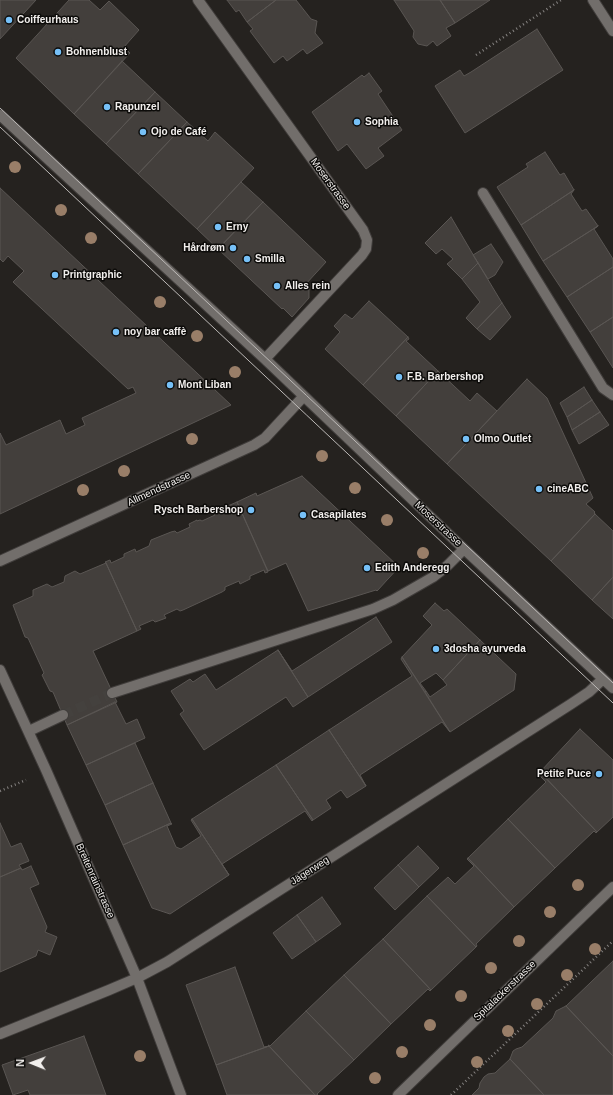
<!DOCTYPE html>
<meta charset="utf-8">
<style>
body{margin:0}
#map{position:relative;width:613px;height:1095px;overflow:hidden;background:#25221f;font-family:Arial,sans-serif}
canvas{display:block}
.north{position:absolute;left:12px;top:1043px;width:40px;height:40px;-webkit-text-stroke:3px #0d0c0a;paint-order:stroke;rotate:271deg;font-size:11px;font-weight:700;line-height:16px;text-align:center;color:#f2efed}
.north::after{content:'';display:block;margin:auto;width:14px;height:18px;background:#f2efed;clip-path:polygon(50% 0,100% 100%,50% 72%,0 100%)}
</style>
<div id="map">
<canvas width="613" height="1095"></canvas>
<div class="north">N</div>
</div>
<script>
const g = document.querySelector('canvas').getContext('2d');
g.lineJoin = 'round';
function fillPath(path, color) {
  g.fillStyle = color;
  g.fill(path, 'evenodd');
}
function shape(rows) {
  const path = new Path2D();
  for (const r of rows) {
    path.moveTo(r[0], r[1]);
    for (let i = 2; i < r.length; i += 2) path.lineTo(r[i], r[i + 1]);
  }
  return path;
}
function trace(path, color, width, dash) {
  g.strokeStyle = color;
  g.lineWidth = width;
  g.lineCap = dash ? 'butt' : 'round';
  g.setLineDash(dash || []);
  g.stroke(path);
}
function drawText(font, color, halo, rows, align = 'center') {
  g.font = font + ' Arial,sans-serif';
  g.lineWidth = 3;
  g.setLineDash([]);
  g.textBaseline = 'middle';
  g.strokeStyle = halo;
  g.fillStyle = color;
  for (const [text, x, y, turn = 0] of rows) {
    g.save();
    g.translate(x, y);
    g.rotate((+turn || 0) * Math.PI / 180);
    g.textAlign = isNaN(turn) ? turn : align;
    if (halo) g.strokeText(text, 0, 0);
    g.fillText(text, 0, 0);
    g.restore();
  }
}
const building = shape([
 [0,0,36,0,0,39,0,0],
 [69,0,89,0,100,10,109,1,139,30,124,47,130,53,74,114,16,58,69,0],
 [227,0,276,0,247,22,239,10,236,12,227,0],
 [276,0,296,0,311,19,317,21,315,33,323,43,307,54,303,49,287,61,283,56,274,63,250,31,253,29,247,22,276,0],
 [394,0,440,0,455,23,446,28,451,36,437,46,433,41,427,46,418,44,413,37,414,31,394,0],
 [440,0,490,0,455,23,440,0],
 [537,29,563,70,465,133,435,86,460,70,464,76,471,72,537,29],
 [122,61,155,92,106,144,74,114,122,61],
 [369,73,382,91,378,94,402,130,378,148,384,156,366,169,347,144,338,151,312,112,362,75,364,77,369,73],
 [155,92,187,122,138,174,106,144,155,92],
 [187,122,208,141,215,132,254,168,197,229,138,174,187,122],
 [545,152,560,175,564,173,574,190,521,225,497,187,528,167,526,164,545,152],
 [241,182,263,202,218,249,197,229,241,182],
 [0,188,231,405,0,514,0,433,6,445,60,420,66,434,85,425,82,418,136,393,133,387,128,389,13,282,24,271,8,256,3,262,0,259,0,188],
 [574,190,571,194,582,211,586,209,598,226,543,261,521,225,574,190],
 [263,202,326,262,305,285,309,288,309,298,292,317,283,308,282,309,218,249,263,202],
 [451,217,478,263,462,279,447,264,453,259,442,249,436,254,425,243,451,217],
 [598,226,594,229,613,259,613,267,567,297,543,261,598,226],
 [491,244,503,262,495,275,488,279,473,255,491,244],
 [478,263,502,303,477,329,466,318,480,302,462,279,478,263],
 [613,267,613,317,590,332,567,297,613,267],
 [369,301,408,337,363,385,325,349,340,332,334,326,345,314,352,319,369,301],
 [502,303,511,317,490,340,477,329,502,303],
 [613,317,613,368,590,332,613,317],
 [408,337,409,339,406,341,438,371,396,416,363,385,408,337],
 [438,371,470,401,477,393,497,411,447,464,396,416,438,371],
 [527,379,547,398,593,498,586,504,595,512,594,513,595,514,551,561,447,464,527,379],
 [584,387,592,400,567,417,560,403,584,387],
 [592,400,600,412,572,430,567,417,592,400],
 [600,412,609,425,579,444,572,430,600,412],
 [302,476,399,567,377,591,376,590,308,611,286,563,268,571,237,502,256,493,257,496,302,476],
 [237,502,268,572,265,573,264,570,250,576,250,579,240,584,239,581,225,587,225,590,222,592,183,610,180,611,177,609,164,615,166,618,158,621,155,622,153,620,139,626,141,629,137,631,106,563,105,562,110,560,111,563,124,557,124,554,135,549,136,552,149,546,151,540,171,532,175,531,177,533,190,527,189,524,197,520,197,521,200,520,202,521,215,515,214,512,237,502],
 [595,514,613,531,613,577,592,600,551,561,595,514],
 [106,563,137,631,93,651,117,702,67,725,53,692,50,691,42,675,44,673,28,638,25,637,13,605,33,596,33,590,47,584,52,587,64,582,65,576,75,571,80,574,106,563],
 [613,577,613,619,592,600,613,577],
 [435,603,444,611,447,609,480,640,443,680,436,673,420,683,426,691,425,692,402,657,432,625,423,616,435,603],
 [376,617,392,642,308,697,278,650,292,671,376,617],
 [480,640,516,674,514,690,450,732,425,692,426,691,430,697,447,685,443,680,480,640],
 [278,650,308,697,293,707,286,697,204,750,180,714,184,711,171,691,190,679,193,682,205,674,216,690,278,650],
 [402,657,450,732,442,722,360,775,366,786,329,730,412,676,401,659,402,657],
 [115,702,126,724,137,719,145,738,86,765,67,725,115,702],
 [580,729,613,760,613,817,597,832,540,772,580,729],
 [329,730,366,786,347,798,341,790,326,800,331,808,313,820,276,765,329,730],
 [135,743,153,783,105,805,86,765,135,743],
 [276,765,313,820,312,821,305,811,222,864,229,875,192,819,276,765],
 [540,772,597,832,596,833,594,831,555,868,508,819,546,782,538,774,540,772],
 [153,783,171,823,123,845,105,805,153,783],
 [192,819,229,875,170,914,152,908,123,845,171,823,172,824,167,826,176,847,181,849,201,836,191,820,192,819],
 [508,819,555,868,514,907,468,858,508,819],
 [0,823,11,847,21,843,29,861,19,865,21,868,0,877,0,823],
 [418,846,439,868,419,887,398,865,418,846],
 [468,858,514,907,476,944,477,946,476,947,427,896,448,877,455,884,474,866,467,859,468,858],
 [398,865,419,887,395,910,374,888,398,865],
 [31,866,39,884,30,888,47,927,45,932,57,937,50,955,38,950,36,956,0,972,0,877,21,868,22,870,31,866],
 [427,896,476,947,431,990,383,939,427,896],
 [322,897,341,924,316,942,297,915,322,897],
 [297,915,316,942,292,959,273,933,297,915],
 [383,939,431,990,430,991,428,989,391,1024,344,975,383,939],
 [613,961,613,1056,566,1006,613,961],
 [235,967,264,1047,269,1046,216,1065,186,985,235,967],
 [344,975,391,1024,354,1060,306,1011,344,975],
 [566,1006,613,1056,613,1095,544,1095,510,1059,513,1051,516,1049,522,1047,553,1018,556,1011,566,1006],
 [306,1011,354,1060,317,1094,318,1095,315,1095,268,1045,270,1046,306,1011],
 [84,1036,106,1095,30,1095,28,1090,13,1095,2,1065,84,1036],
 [269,1046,315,1095,227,1095,216,1065,269,1046],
 [510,1059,544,1095,472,1095,479,1088,480,1083,484,1077,488,1074,495,1073,510,1059]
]);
fillPath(building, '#433f3c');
trace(building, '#5a5653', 1);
trace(shape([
 [63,715,112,693]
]), '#44413e', 10, [10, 5]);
const minor = shape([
 [198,0,363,230,367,240,366,249,362,255,265,359],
 [593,0,613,31],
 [0,115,265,359,464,549,613,688],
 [483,193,603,388,613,395],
 [0,561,254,445,265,438,303,397],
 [0,670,46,770,137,978,181,1095],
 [112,693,373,609,393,600,433,577,447,566,464,549],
 [29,731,63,715],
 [0,1034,109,990,137,978,167,962,571,704,589,692,603,679],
 [398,1095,613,887]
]);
trace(minor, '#403d3b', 12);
trace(shape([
 [476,55,561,0],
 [0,791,26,780],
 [451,1095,613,941]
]), '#858280', 2.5, [1, 3]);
trace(minor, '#726e6b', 10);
trace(shape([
 [0,108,613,683],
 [0,127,613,703]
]), '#bcb9b7', 1);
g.fillStyle = '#997e68';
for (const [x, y] of [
 [15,167],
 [61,210],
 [91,238],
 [160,302],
 [197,336],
 [235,372],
 [192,439],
 [322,456],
 [124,471],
 [355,488],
 [83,490],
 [387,520],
 [423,553],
 [578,885],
 [550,912],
 [519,941],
 [595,949],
 [491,968],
 [567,975],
 [461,996],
 [537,1004],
 [430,1025],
 [508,1031],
 [402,1052],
 [140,1056],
 [477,1062],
 [375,1078]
]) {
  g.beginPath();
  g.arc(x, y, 6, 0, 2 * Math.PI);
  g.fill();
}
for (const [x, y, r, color] of [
 [9,20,4,"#76c0f7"],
 [58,52,4,"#76c0f7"],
 [107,107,4,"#76c0f7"],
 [357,122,4,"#76c0f7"],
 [143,132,4,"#76c0f7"],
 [218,227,4,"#76c0f7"],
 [233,248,4,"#76c0f7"],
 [247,259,4,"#76c0f7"],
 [55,275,4,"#76c0f7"],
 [277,286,4,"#76c0f7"],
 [116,332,4,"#76c0f7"],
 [399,377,4,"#76c0f7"],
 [170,385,4,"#76c0f7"],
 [466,439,4,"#76c0f7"],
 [539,489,4,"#76c0f7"],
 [251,510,4,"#76c0f7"],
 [303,515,4,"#76c0f7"],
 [367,568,4,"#76c0f7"],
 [436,649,4,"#76c0f7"],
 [599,774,4,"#76c0f7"]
]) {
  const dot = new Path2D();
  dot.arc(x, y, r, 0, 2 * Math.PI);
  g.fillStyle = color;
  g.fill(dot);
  trace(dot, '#0d0c0a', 1.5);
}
drawText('bold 10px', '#f2efed', '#0d0c0a', [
 ["Coiffeurhaus",17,20],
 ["Bohnenblust",66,52],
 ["Rapunzel",115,107],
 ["Sophia",365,122],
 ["Ojo de Café",151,132],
 ["Erny",226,227],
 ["Hårdrøm",225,248,"right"],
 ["Smilla",255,259],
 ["Printgraphic",63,275],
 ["Alles rein",285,286],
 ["noy bar caffè",124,332],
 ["F.B. Barbershop",407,377],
 ["Mont Liban",178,385],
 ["Olmo Outlet",474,439],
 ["cineABC",547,489],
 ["Rysch Barbershop",243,510,"right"],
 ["Casapilates",311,515],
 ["Edith Anderegg",375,568],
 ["3dosha ayurveda",444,649],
 ["Petite Puce",591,774,"right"]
], 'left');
drawText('10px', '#f2efed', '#0d0c0a', [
 ["Moserstrasse",330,184,54],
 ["Allmendstrasse",159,489,-25],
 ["Moserstrasse",438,524,43],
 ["Jägerweg",310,871,-33],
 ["Breitenrainstrasse",95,881,66],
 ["Spitalackerstrasse",505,991,-44]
]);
</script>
